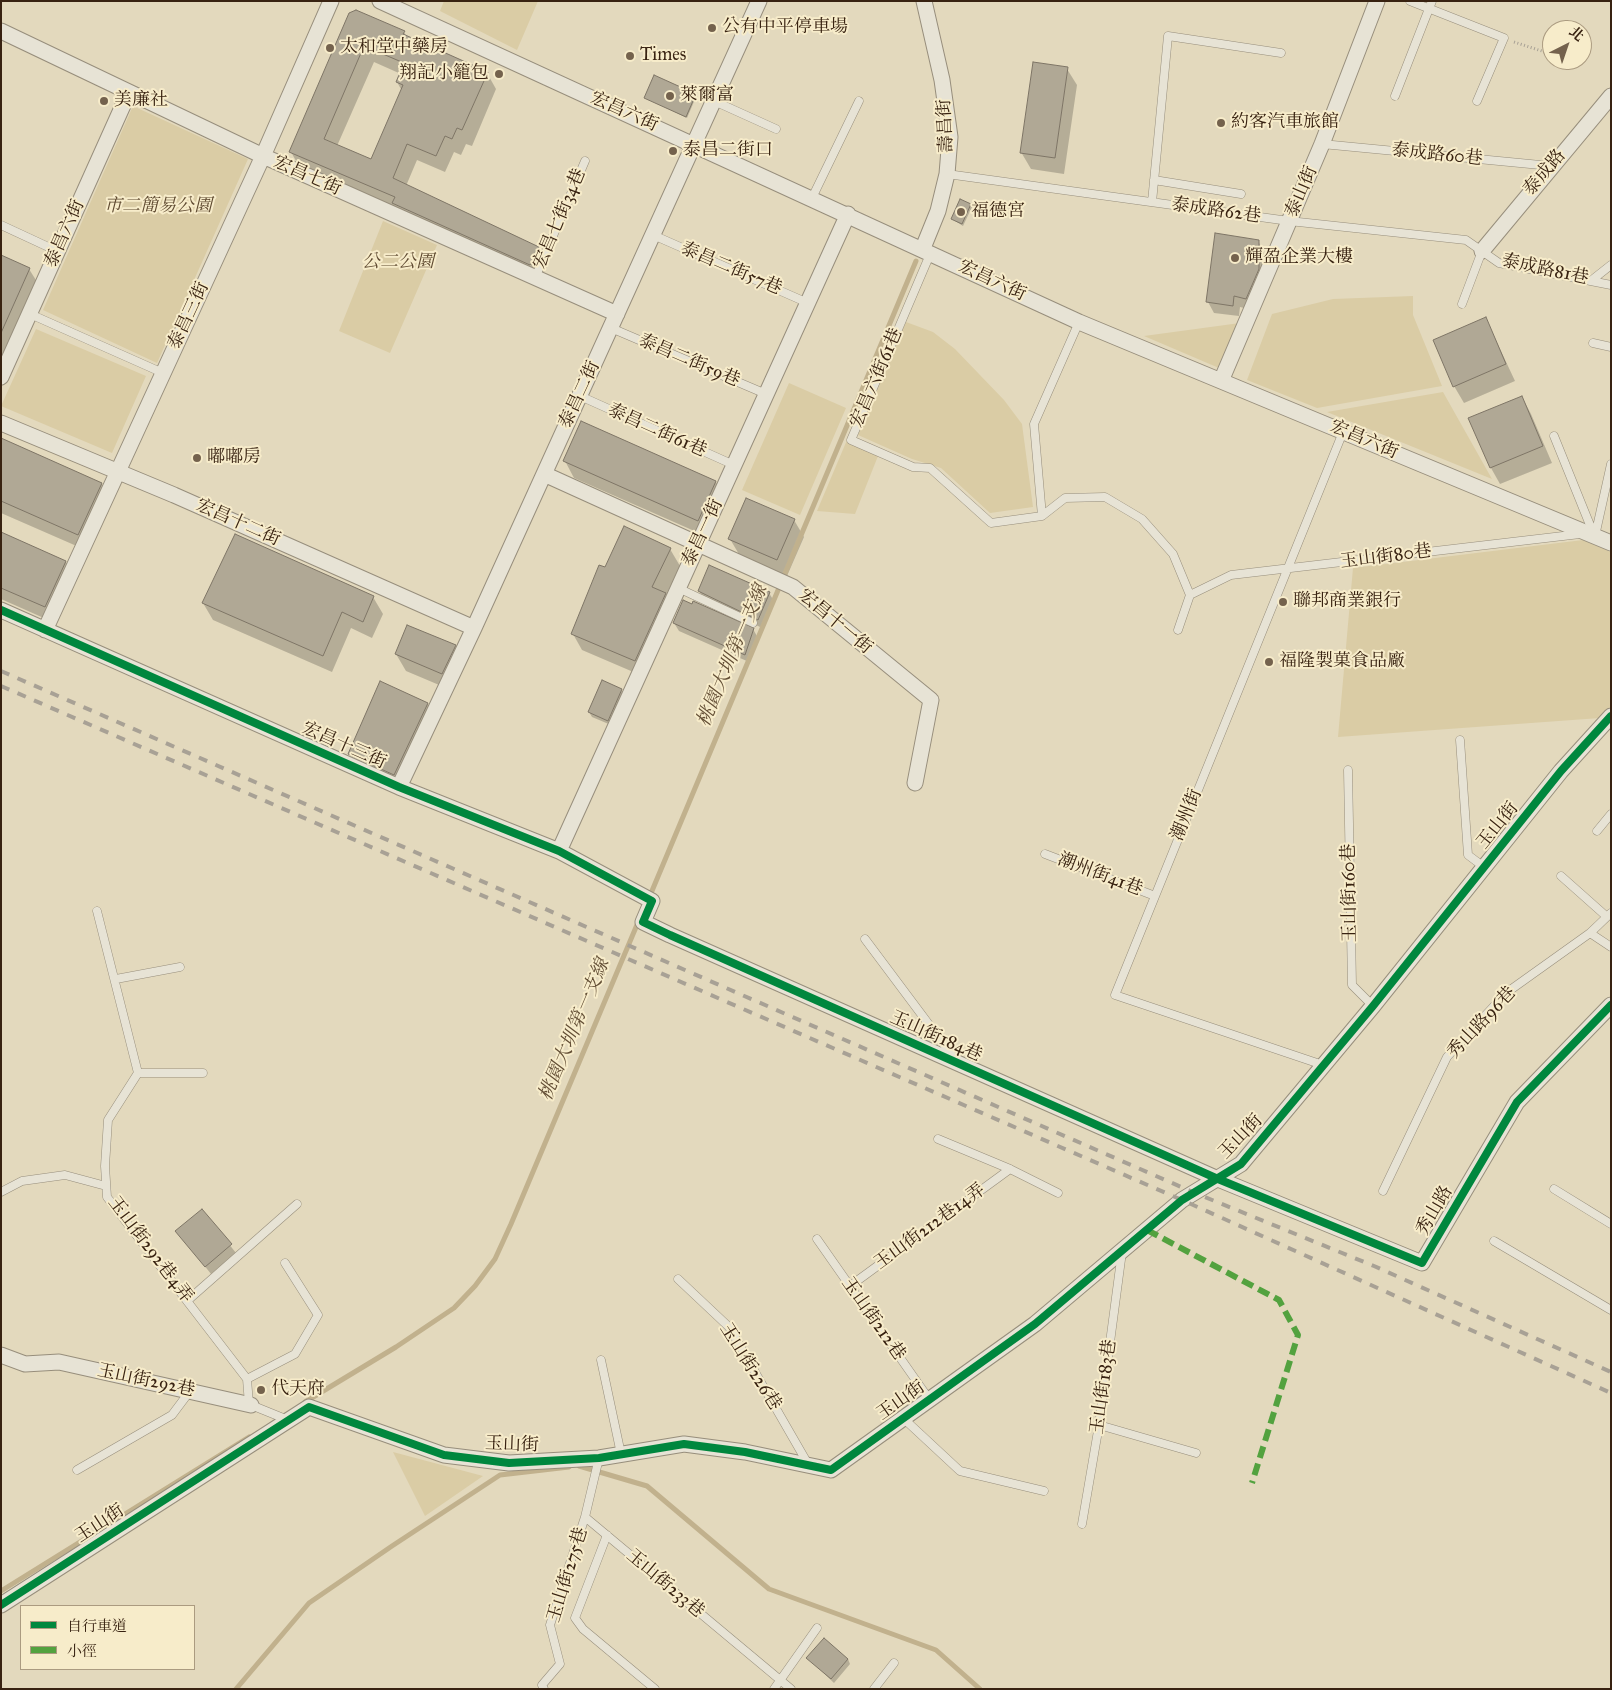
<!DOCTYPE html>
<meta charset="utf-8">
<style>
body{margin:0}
#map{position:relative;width:1612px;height:1690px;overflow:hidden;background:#e3d9bd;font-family:"IM FELL Great Primer","Noto Serif TC",serif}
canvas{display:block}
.frame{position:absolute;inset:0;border:2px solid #382211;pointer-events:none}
.legend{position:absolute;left:20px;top:1605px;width:175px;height:65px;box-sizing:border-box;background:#f7ecca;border:1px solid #ab9b80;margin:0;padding:6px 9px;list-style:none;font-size:15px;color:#382211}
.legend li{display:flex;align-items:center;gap:10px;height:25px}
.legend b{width:25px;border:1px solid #ab9b80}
.north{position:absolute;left:1542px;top:20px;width:50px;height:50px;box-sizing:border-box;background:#f7ecca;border:1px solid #ab9b80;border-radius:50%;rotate:41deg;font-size:14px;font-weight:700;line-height:20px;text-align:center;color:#382211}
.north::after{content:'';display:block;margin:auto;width:18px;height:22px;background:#74624d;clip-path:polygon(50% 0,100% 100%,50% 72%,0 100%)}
</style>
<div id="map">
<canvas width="1612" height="1690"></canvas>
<div class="frame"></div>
<ul class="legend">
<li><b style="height:6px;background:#00873e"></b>自行車道</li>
<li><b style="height:6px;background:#53a23f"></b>小徑</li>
</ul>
<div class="north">北</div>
</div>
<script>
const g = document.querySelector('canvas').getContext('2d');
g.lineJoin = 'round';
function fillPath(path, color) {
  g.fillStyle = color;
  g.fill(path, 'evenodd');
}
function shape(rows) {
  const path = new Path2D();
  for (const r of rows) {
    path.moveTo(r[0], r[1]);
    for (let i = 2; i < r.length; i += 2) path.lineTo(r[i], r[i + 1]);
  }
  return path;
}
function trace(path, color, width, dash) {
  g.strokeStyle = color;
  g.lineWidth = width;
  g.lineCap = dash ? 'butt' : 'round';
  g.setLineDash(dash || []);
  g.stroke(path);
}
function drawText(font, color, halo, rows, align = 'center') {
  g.font = font + ' "IM FELL Great Primer","Noto Serif TC",serif';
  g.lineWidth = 4;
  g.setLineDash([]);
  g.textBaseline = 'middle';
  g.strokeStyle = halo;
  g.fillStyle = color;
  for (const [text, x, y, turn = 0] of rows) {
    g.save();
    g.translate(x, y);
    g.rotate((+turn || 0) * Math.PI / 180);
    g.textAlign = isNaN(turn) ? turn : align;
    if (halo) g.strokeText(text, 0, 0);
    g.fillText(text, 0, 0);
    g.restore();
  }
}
fillPath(shape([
 [444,1,538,1,517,50,440,11],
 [133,106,248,159,157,363,43,310],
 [383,221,437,245,390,353,339,331],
 [1413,296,1413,315,1442,386,1317,408,1247,380,1272,314,1333,299],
 [906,322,933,332,955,349,1004,400,1022,424,1033,507,990,513,941,468,912,459,858,435],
 [1240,323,1219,368,1144,336],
 [36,329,146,376,112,453,1,406],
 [789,383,846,408,800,515,742,490],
 [1443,392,1492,479,1327,412],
 [847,440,878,456,855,514,817,511],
 [1583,540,1611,552,1611,706,1600,718,1338,737,1353,568],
 [393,1452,483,1476,425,1516]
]), '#dacca5');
fillPath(shape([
 [350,14,404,32,407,37,487,73,496,89,472,146,466,144,461,155,454,152,445,172,417,160,406,186,538,248,548,264,540,281,300,168,291,152],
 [374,62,401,74,397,82,402,91,371,161,337,146],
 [1067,69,1077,85,1064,174,1031,169,1021,152],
 [695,95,696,97,687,118,646,98],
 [961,201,972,207,963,226,952,219],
 [1258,241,1264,252,1264,281,1252,310,1240,307,1239,316,1214,313,1208,302],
 [1,256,29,269,39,285,1,370],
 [1486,319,1515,381,1464,403,1454,386],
 [1522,397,1531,414,1552,463,1500,484,1491,468],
 [582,423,716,482,725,499,708,537,574,478,565,461],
 [1,439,102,484,111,500,88,551,1,513],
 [794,520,804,537,787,576,740,556,730,539],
 [1,533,66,562,75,579,55,623,1,599],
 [670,549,680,566,666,595,675,611,645,677,582,650,573,634,605,569],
 [699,591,769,593,774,601,762,628,704,599],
 [373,597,383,614,372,638,351,628,332,672,213,620,203,603],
 [693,605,753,629,758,638,749,662,679,631,674,623],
 [455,646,464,663,451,690,406,671,396,654],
 [621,690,624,695,611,725,592,717,589,712],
 [428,704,437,720,404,791,359,771,350,754],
 [202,1210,236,1253,211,1274,177,1231],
 [808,1658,848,1659,850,1664,834,1683]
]), '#0003');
trace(shape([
 [649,898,916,261],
 [305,1402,396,1347,454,1308,475,1286,495,1259,511,1224,639,920],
 [579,1466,647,1486,769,1589,936,1650,980,1689],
 [1,1591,249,1437],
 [236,1689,309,1603,392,1546,500,1475,569,1467]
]), '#c1b18d', 5);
const building = shape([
 [356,10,405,31,403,34,488,72,462,130,457,128,452,139,445,136,436,156,407,144,393,178,539,247,530,265,392,203,395,197,289,152,349,13,356,10],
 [364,46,404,63,396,82,403,85,371,159,324,139,364,46],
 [1033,62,1068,67,1055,158,1020,153,1033,62],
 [654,75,696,94,686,117,644,98,654,75],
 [960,199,971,204,962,224,951,219,960,199],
 [1215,233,1259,240,1259,269,1246,299,1234,296,1233,306,1206,302,1215,233],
 [1,255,30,268,1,333,1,255],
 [1486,317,1506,364,1453,387,1433,340,1486,317],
 [1522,396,1543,446,1490,468,1468,418,1522,396],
 [581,421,716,481,698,521,563,461,581,421],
 [1,438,102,483,78,535,1,501,1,438],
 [746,498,795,519,777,560,728,539,746,498],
 [624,526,671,548,652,587,666,593,635,661,571,634,599,565,605,567,624,526],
 [1,532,66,561,45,607,1,588,1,532],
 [235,534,374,596,363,622,342,612,323,656,202,603,235,534],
 [709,565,770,592,758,620,698,591,709,565],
 [683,600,692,604,693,601,754,628,745,655,673,623,683,600],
 [407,625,456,645,442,674,395,654,407,625],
 [602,680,622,689,608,721,588,712,602,680],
 [380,681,428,703,394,775,348,754,380,681],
 [202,1209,232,1244,205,1267,175,1231,202,1209],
 [824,1638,848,1659,831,1679,806,1658,824,1638]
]);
fillPath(building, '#b0a895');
trace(building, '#7e7566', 1);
const service = shape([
 [1410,1,1504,38,1477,101],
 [1395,96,1432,1],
 [714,101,776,129],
 [1322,144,1551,166],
 [947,174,1289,221,1466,240,1499,263,1611,285],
 [1154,180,1241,194],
 [812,198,859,101],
 [1152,202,1168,36,1281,53],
 [1,225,57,251],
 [653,235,808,303],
 [931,252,851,440,913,467,930,468,991,523,1042,516],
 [535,278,585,161],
 [1592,280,1611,265],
 [1462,304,1482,251],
 [30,314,163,373],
 [1079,322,1034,424,1042,516,1065,498,1105,497,1142,519,1173,554,1190,595,1178,630],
 [611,328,766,394],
 [1593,343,1611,347],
 [580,396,734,465],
 [1554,436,1594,535],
 [1595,536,1611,464],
 [678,588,753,623],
 [1190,595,1231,575,1580,534],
 [1460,740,1468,855,1484,867],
 [1348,770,1352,985,1373,1006],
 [1597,831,1611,814],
 [1045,854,1155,896],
 [1561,876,1606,916],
 [97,911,138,1073,108,1120,105,1166,107,1197,247,1379,249,1404],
 [1590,933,1611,913],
 [865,939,954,1058],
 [116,979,180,967],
 [1323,1065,1115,995,1343,432],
 [138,1073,203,1073],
 [938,1139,1010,1169,1058,1193],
 [1554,1189,1611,1224],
 [1383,1191,1447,1057,1506,993,1590,933,1611,947],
 [1,1192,22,1181,65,1175,106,1186],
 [817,1239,929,1399],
 [1494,1241,1611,1310],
 [678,1279,729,1327,808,1464],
 [850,1286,1010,1169],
 [187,1301,297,1204],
 [601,1360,621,1454],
 [247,1379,295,1354,318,1315,285,1263],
 [251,1405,288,1420],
 [903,1418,960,1471,1044,1491],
 [1099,1425,1196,1453],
 [599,1458,585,1517,791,1689],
 [77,1470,172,1415,190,1391],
 [1082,1524,1099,1425,1122,1252],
 [607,1535,575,1618,583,1629,655,1689],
 [544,1689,542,1685,560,1664,550,1625,585,1517],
 [774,1689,817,1628],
 [874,1689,894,1663]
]);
const minor = shape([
 [380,1,1079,322,1611,543],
 [1,31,263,156,617,314],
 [923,248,938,211,947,174,950,137,942,80,924,1],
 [1482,251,1611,96],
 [1,377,129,92],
 [1221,381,1322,144,1377,1],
 [1,423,174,495,474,628],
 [544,474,793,587,931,700,915,783],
 [1,610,399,787,559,851,652,901,643,922,670,935,1218,1179,1422,1263,1517,1102,1611,1005],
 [45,630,263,156,331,1],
 [399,787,474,628,759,1],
 [559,851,848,214],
 [1,1355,25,1364,59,1362,251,1405],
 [1,1605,309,1407,444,1455,509,1463,599,1458,684,1444,745,1452,831,1470,1035,1324,1182,1200,1241,1164,1373,1006,1561,771,1611,716]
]);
trace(service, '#978e7c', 9);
trace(minor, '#978e7c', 17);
trace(shape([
 [1514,42,1551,54]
]), '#a8a195', 3, [1, 2.5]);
trace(service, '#e7e3d5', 8);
trace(minor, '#e7e3d5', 15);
trace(shape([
 [1,671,1195,1193,1374,1266,1611,1372],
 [1,686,1182,1200,1611,1393]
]), '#a8a195', 4, [9, 9]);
trace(shape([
 [1147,1230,1279,1300,1298,1335,1252,1483]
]), '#53a23f', 6, [12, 6]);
trace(shape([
 [1,610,399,787,559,851,652,901,643,922,670,935,1218,1179,1422,1263,1517,1102,1611,1005],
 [1,1605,309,1407,444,1455,509,1463,599,1458,684,1444,745,1452,831,1470,1035,1324,1182,1200,1241,1164,1373,1006,1561,771,1611,716]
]), '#00873e', 8);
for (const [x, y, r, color] of [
 [712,28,5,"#74624d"],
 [330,48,5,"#74624d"],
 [630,56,5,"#74624d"],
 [499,74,5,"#74624d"],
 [670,96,5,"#74624d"],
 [104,101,5,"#74624d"],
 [1221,123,5,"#74624d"],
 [673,151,5,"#74624d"],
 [961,212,5,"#74624d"],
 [1235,258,5,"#74624d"],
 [197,458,5,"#74624d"],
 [1283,602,5,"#74624d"],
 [1269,662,5,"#74624d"],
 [261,1390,5,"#74624d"]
]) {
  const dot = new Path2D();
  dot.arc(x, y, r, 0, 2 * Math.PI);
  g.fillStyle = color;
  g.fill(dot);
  trace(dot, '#f7ecca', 2);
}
drawText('18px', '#382211', '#f7ecca', [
 ["公有中平停車場",722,28],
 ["太和堂中藥房",340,48],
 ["Times",640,56],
 ["翔記小籠包",489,74,"right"],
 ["萊爾富",680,96],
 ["美廉社",114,101],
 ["約客汽車旅館",1231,123],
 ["泰昌二街口",683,151],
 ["福德宮",971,212],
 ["輝盈企業大樓",1245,258],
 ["嘟嘟房",207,458],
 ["聯邦商業銀行",1293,602],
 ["福隆製菓食品廠",1279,662],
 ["代天府",271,1390]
], 'left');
drawText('18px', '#382211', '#f7ecca', [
 ["宏昌六街",624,112,24],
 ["壽昌街",946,126,-93],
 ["泰成路60巷",1437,155,6],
 ["泰成路",1545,173,-50],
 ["宏昌七街",307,176,24],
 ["泰山街",1302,192,-67],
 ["泰成路62巷",1216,211,8],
 ["宏昌七街34巷",560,219,-67],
 ["泰昌六街",65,234,-66],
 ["泰昌二街57巷",731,269,23],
 ["泰成路81巷",1545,270,12],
 ["宏昌六街",992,281,25],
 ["泰昌三街",189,316,-65],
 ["泰昌二街59巷",689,361,23],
 ["宏昌六街61巷",877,378,-67],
 ["泰昌二街",580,395,-65],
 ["泰昌二街61巷",657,431,24],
 ["宏昌六街",1364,440,23],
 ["宏昌十二街",238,523,24],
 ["泰昌一街",703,533,-65],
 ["玉山街80巷",1386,557,-7],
 ["宏昌十一街",835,622,40],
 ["宏昌十三街",344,746,24],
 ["潮州街",1187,815,-68],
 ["玉山街",1498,826,-51],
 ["潮州街41巷",1100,875,21],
 ["玉山街160巷",1350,893,-91],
 ["秀山路96巷",1482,1023,-47],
 ["玉山街184巷",936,1037,24],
 ["玉山街",1241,1137,-46],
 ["秀山路",1435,1211,-60],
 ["玉山街212巷14弄",930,1227,-36],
 ["玉山街292巷4弄",150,1250,53],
 ["玉山街212巷",873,1319,55],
 ["玉山街226巷",750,1367,58],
 ["玉山街292巷",146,1381,12],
 ["玉山街183巷",1104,1387,-82],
 ["玉山街",901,1401,-35],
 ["玉山街",512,1445,2],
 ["玉山街",100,1524,-33],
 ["玉山街275巷",568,1575,-73],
 ["玉山街233巷",665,1584,40]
]);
drawText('italic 18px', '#5f4a31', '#f7ecca', [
 ["市二簡易公園",158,207],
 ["公二公園",398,263]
]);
drawText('italic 19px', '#634e35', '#f7ecca', [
 ["桃園大圳第一支線",733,656,-67],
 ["桃園大圳第一支線",575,1030,-67]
]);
</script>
